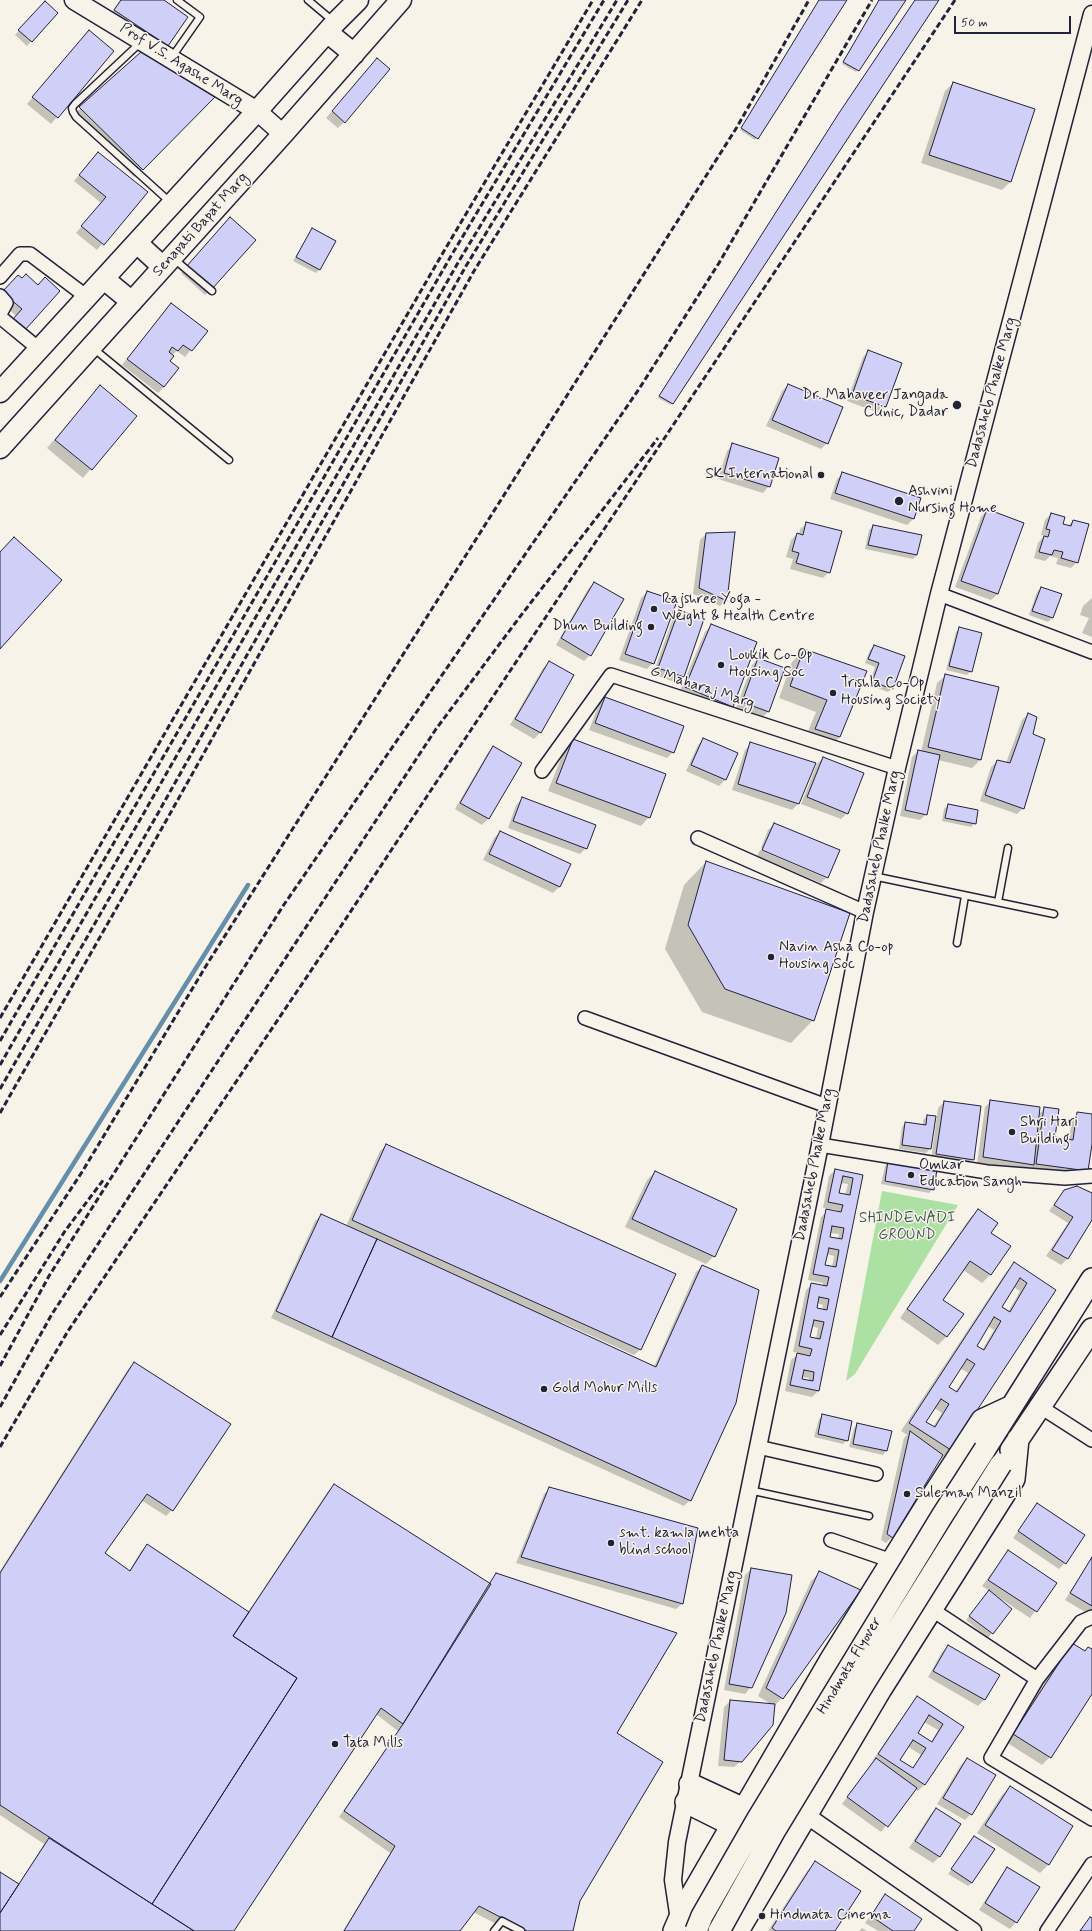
<!DOCTYPE html>
<style>
body{margin:0}
#map{position:relative;width:1092px;height:1931px;overflow:hidden;background:#f7f3e8;font-family:Mynerve,sans-serif}
canvas{display:block}
.scale{position:absolute;left:954px;top:16px;width:117px;height:18px;box-sizing:border-box;border:2px solid #22223b;border-top:0;padding-left:5px;font-size:12px;line-height:14px;white-space:nowrap;color:#22223b;-webkit-text-stroke:3px #f7f3e8;paint-order:stroke}
</style>
<div id="map">
<canvas width="1092" height="1931"></canvas>
<div class="scale">50 m</div>
</div>
<script>
const g = document.querySelector('canvas').getContext('2d');
g.lineJoin = 'round';
function fillPath(path, color) {
  g.fillStyle = color;
  g.fill(path, 'evenodd');
}
function shape(rows) {
  const path = new Path2D();
  for (const r of rows) {
    path.moveTo(r[0], r[1]);
    for (let i = 2; i < r.length; i += 2) path.lineTo(r[i], r[i + 1]);
  }
  return path;
}
function trace(path, color, width, dash) {
  g.strokeStyle = color;
  g.lineWidth = width;
  g.lineCap = dash ? 'butt' : 'round';
  g.setLineDash(dash || []);
  g.stroke(path);
}
function drawText(font, color, halo, rows, align = 'center') {
  g.font = font + ' Mynerve,sans-serif';
  g.lineWidth = 3;
  g.setLineDash([]);
  g.textBaseline = 'middle';
  g.strokeStyle = halo;
  g.fillStyle = color;
  for (const [text, x, y, turn = 0] of rows) {
    g.save();
    g.translate(x, y);
    g.rotate((+turn || 0) * Math.PI / 180);
    g.textAlign = isNaN(turn) ? turn : align;
    if (halo) g.strokeText(text, 0, 0);
    g.fillText(text, 0, 0);
    g.restore();
  }
}
fillPath(shape([
 [882,1191,958,1205,855,1374,846,1381]
]), '#ace1a3');
fillPath(shape([
 [120,0,162,0,168,46,161,52,109,16],
 [820,0,846,0,755,140,740,130],
 [879,0,905,0,856,72,842,64],
 [915,0,937,0,672,403,671,405,658,398,838,116],
 [45,3,57,13,27,46,15,35],
 [83,38,113,51,51,124,27,104],
 [142,53,213,98,134,177,72,116],
 [371,66,344,122,338,128,326,118],
 [953,83,1011,181,1002,190,921,163,945,91],
 [98,153,146,192,97,250,76,233,101,203,74,181],
 [224,225,211,289,205,295,181,273],
 [312,229,320,269,316,273,293,261],
 [38,286,24,330,7,326,16,316,0,301],
 [171,304,206,331,185,357,177,351,172,355,168,361,164,387,158,393,122,365],
 [869,351,885,407,879,413,847,401,863,357],
 [788,385,827,443,821,449,766,426,782,391],
 [100,386,136,416,83,478,47,448],
 [733,444,769,486,763,493,718,479,727,451],
 [843,473,920,498,913,519,907,525,830,499,837,479],
 [987,510,998,594,991,600,955,587,981,517],
 [1051,514,1062,524,1068,526,1073,521,1077,562,1071,568,1056,564,1058,558,1050,556,1045,561,1034,558,1038,543,1044,536,1041,535,1045,520],
 [807,523,829,572,823,578,790,569,793,559,786,557,791,540,797,534,799,535,800,529],
 [873,526,917,555,913,559,865,549,869,530],
 [706,534,726,600,720,606,693,594,700,540],
 [594,583,590,655,584,661,556,645,588,589],
 [1041,588,1060,594,1052,618,1048,622,1029,615,1037,592],
 [647,592,653,663,647,669,619,660,641,598],
 [1092,598,1092,637,1082,633,1089,618,1080,615,1083,606],
 [679,612,703,620,683,677,677,683,653,674,673,618],
 [711,626,732,706,726,712,679,693,705,632],
 [960,628,971,671,967,675,946,670,956,632],
 [874,646,892,688,888,692,869,685,875,667,865,663,870,650],
 [804,650,865,672,840,737,827,749,804,741,816,712,779,698,792,662],
 [758,659,784,668,768,712,762,718,736,708,752,665],
 [549,662,573,676,540,733,534,739,510,725,543,668],
 [946,675,980,760,972,768,938,760,926,814,920,820,900,816,912,757,918,751,921,752,937,683],
 [605,698,673,752,667,758,589,730,599,704],
 [1028,714,1023,808,1017,814,980,801,991,767,997,761,1006,763,1022,720],
 [704,739,725,780,719,786,686,771,698,745],
 [573,740,649,817,641,826,548,791,565,748],
 [751,743,798,804,792,810,732,790,745,750],
 [493,747,520,763,488,819,482,825,455,809,487,754],
 [823,758,847,813,841,819,801,804,817,764],
 [522,799,586,848,580,854,508,828,516,805],
 [948,805,975,823,971,827,942,821,944,809],
 [774,824,838,850,827,877,821,883,757,856,760,850,826,878,826,876,761,848,768,830],
 [500,832,569,865,559,887,553,893,483,860,494,838],
 [706,862,813,1020,791,1043,702,1012,665,949,684,885],
 [991,1101,1038,1115,1045,1108,1054,1138,1069,1140,1072,1119,1078,1113,1092,1115,1092,1137,1081,1177,1031,1170,1031,1166,1027,1170,977,1163,985,1107],
 [944,1102,973,1159,967,1165,931,1160,938,1108],
 [927,1116,930,1149,926,1153,899,1149,902,1127,905,1123,923,1125,923,1120],
 [386,1145,641,1349,634,1355,561,1322,560,1324,654,1367,696,1272,702,1266,690,1500,684,1506,271,1318,315,1221,322,1215,346,1226,380,1151],
 [888,1162,933,1189,929,1193,881,1184,885,1166],
 [835,1170,862,1176,818,1391,812,1397,785,1391,791,1360,799,1353,793,1352,806,1290,812,1284,823,1286,823,1283,808,1280,821,1217,827,1211,837,1212,837,1210,823,1208,829,1176],
 [841,1183,848,1184,845,1195,838,1194],
 [830,1233,839,1234,838,1239,829,1238],
 [826,1254,834,1256,832,1267,824,1265],
 [817,1303,823,1305,822,1310,816,1309],
 [812,1326,818,1328,816,1339,809,1338],
 [801,1377,809,1378,808,1382,801,1380],
 [655,1172,714,1256,706,1264,625,1227,647,1180],
 [1064,1191,1092,1194,1092,1218,1067,1259,1061,1265,1046,1256,1068,1223,1049,1211],
 [978,1210,990,1233,1010,1247,990,1275,982,1283,963,1270,942,1300,946,1337,938,1345,900,1318,970,1218],
 [1014,1264,1055,1290,950,1450,942,1458,940,1457,892,1537,886,1543,881,1540,904,1438,907,1435,901,1431,1006,1272],
 [1013,1287,1020,1291,1008,1312,1001,1308],
 [988,1326,994,1330,982,1350,976,1346],
 [960,1368,968,1373,955,1392,948,1387],
 [934,1408,942,1413,933,1427,925,1422],
 [134,1363,172,1510,166,1516,141,1500,103,1553,129,1571,141,1551,148,1545,248,1612,328,1491,335,1485,489,1584,496,1575,615,1733,572,1931,510,1931,473,1912,459,1931,343,1931,390,1853,339,1817,398,1731,376,1714,232,1931,0,1931,0,1873,18,1885,44,1844,0,1815,0,1571,128,1369],
 [823,1415,847,1440,843,1444,814,1437,819,1419],
 [857,1424,886,1451,883,1455,849,1447,854,1428],
 [550,1488,683,1603,676,1609,516,1563,544,1494],
 [1038,1504,1065,1563,1059,1569,1013,1538],
 [1008,1551,1056,1583,1030,1618,992,1593,992,1594,1011,1609,988,1638,966,1620,990,1591,982,1586],
 [1092,1557,1092,1616,1065,1600],
 [751,1569,751,1687,745,1694,724,1690,745,1575],
 [819,1573,782,1698,773,1707,741,1761,734,1767,718,1766,724,1707,730,1701,772,1705,758,1696,811,1581],
 [1072,1644,1084,1652,1092,1651,1092,1692,1050,1757,1042,1765,1006,1742,1064,1652],
 [948,1646,998,1675,984,1700,978,1706,928,1677,942,1652],
 [918,1697,963,1727,924,1785,918,1791,915,1789,881,1832,842,1804,874,1761,873,1760,912,1703],
 [924,1722,938,1730,931,1742,917,1733],
 [907,1746,921,1755,912,1769,899,1760],
 [967,1759,971,1814,965,1820,937,1804,961,1765],
 [1010,1787,1072,1826,1048,1865,1040,1873,977,1833,1002,1795],
 [936,1809,960,1824,939,1857,933,1863,909,1848,930,1815],
 [974,1837,972,1883,968,1886,948,1874],
 [815,1863,834,1931,768,1931,807,1871],
 [1008,1868,1038,1887,1016,1922,1010,1929,979,1910,1002,1874],
 [886,1895,913,1931,878,1931,865,1923],
 [1090,1918,1092,1920,1092,1931,1079,1931],
 [862,1928,867,1931,859,1931]
]), '#0003');
trace(shape([
 [0,1281,248,885]
]), '#658fa9', 4.5);
const building = shape([
 [121,0,164,0,188,17,168,46,114,10,121,0],
 [819,0,847,0,758,139,741,128,819,0],
 [879,0,906,0,859,71,843,62,879,0],
 [915,0,939,0,673,404,659,396,839,113,915,0],
 [45,1,58,13,32,42,18,30,45,1],
 [89,30,114,51,58,118,32,97,89,30],
 [141,52,215,97,143,170,79,107,141,52],
 [377,58,390,69,345,123,332,111,377,58],
 [953,82,1035,109,1011,182,929,155,953,82],
 [98,152,148,192,104,245,81,226,106,197,79,175,98,152],
 [230,217,256,240,212,289,186,267,230,217],
 [312,228,336,241,320,270,296,257,312,228],
 [26,274,38,285,45,277,60,291,25,330,13,319,22,309,2,292,18,275,22,278,26,274],
 [171,303,208,331,192,351,183,345,178,351,172,347,169,352,174,356,170,361,179,368,164,387,127,359,171,303],
 [868,350,902,363,886,407,852,395,868,350],
 [788,384,843,407,828,444,772,420,788,384],
 [100,385,137,416,92,470,55,440,100,385],
 [732,443,779,458,770,487,724,473,732,443],
 [842,472,921,498,914,519,835,493,842,472],
 [987,509,1024,523,998,594,961,581,987,509],
 [1051,513,1065,517,1063,524,1071,526,1073,520,1089,524,1078,563,1061,558,1063,552,1054,550,1052,555,1039,552,1044,536,1048,537,1050,530,1046,529,1051,513],
 [806,522,842,531,830,573,796,563,799,553,792,551,797,533,803,535,806,522],
 [873,525,922,535,917,555,868,545,873,525],
 [735,532,727,601,699,588,706,533,735,532],
 [14,537,62,580,0,649,0,552,14,537],
 [594,582,624,599,591,656,561,638,594,582],
 [1041,587,1062,594,1053,618,1032,611,1041,587],
 [647,591,677,601,654,664,625,654,647,591],
 [679,610,704,619,684,677,658,668,679,610],
 [711,624,757,642,733,707,685,687,711,624],
 [959,627,982,633,972,672,949,666,959,627],
 [874,645,905,656,893,689,872,682,879,663,868,659,874,645],
 [804,649,867,671,840,737,815,729,827,700,790,686,804,649],
 [758,658,785,668,769,712,742,702,758,658],
 [549,661,574,675,541,733,515,719,549,661],
 [945,674,999,687,981,760,928,747,945,674],
 [605,697,684,726,674,753,595,723,605,697],
 [1028,713,1037,717,1033,734,1045,739,1024,809,985,795,997,760,1010,763,1028,713],
 [703,738,738,753,726,780,691,765,703,738],
 [573,739,666,774,650,818,556,783,573,739],
 [750,742,816,763,799,804,738,784,750,742],
 [493,746,522,763,489,819,460,803,493,746],
 [918,750,940,755,927,815,905,810,918,750],
 [823,757,864,773,848,814,807,797,823,757],
 [522,797,596,825,587,849,513,821,522,797],
 [948,804,978,810,976,824,945,818,948,804],
 [774,823,840,850,828,878,762,850,774,823],
 [500,831,571,864,560,887,489,854,500,831],
 [706,861,850,913,814,1021,725,989,688,925,706,861],
 [990,1100,1040,1107,1034,1165,983,1157,990,1100],
 [944,1101,981,1106,974,1160,936,1154,944,1101],
 [1044,1107,1059,1109,1055,1137,1073,1140,1077,1112,1092,1114,1092,1144,1088,1171,1036,1164,1044,1107],
 [927,1115,936,1116,931,1149,902,1145,905,1122,926,1125,927,1115],
 [386,1144,676,1274,641,1350,352,1220,386,1144],
 [888,1161,937,1169,934,1190,885,1181,888,1161],
 [835,1169,863,1175,819,1391,790,1385,797,1353,810,1356,812,1349,799,1346,811,1283,827,1286,829,1277,813,1274,826,1209,841,1212,843,1205,828,1202,835,1169],
 [843,1176,853,1178,850,1195,839,1193,843,1176],
 [832,1226,844,1228,842,1239,830,1237,832,1226],
 [829,1248,839,1250,836,1267,825,1265,829,1248],
 [819,1297,829,1299,827,1310,817,1308,819,1297],
 [814,1320,824,1322,820,1339,810,1337,814,1320],
 [804,1370,814,1372,813,1381,802,1379,804,1370],
 [655,1171,737,1209,715,1257,632,1219,655,1171],
 [1077,1186,1092,1193,1092,1220,1068,1259,1052,1250,1073,1217,1054,1205,1064,1190,1077,1186],
 [978,1209,998,1223,991,1233,1011,1246,991,1275,970,1261,943,1300,964,1314,947,1337,907,1309,978,1209],
 [321,1214,377,1239,332,1337,276,1311,321,1214],
 [377,1239,656,1367,702,1265,759,1290,736,1403,691,1501,332,1337,377,1239],
 [1014,1262,1056,1290,951,1450,909,1423,1014,1262],
 [1020,1278,1027,1283,1010,1312,1002,1307,1020,1278],
 [994,1317,1001,1321,984,1350,977,1346,994,1317],
 [967,1359,975,1364,957,1392,949,1387,967,1359],
 [941,1399,949,1404,935,1427,926,1422,941,1399],
 [134,1362,231,1424,173,1511,147,1494,105,1553,130,1571,147,1544,249,1612,233,1636,297,1678,152,1904,0,1805,0,1573,134,1362],
 [822,1414,852,1421,848,1441,818,1434,822,1414],
 [857,1423,892,1431,887,1451,853,1444,857,1423],
 [910,1431,943,1455,893,1538,887,1534,910,1431],
 [334,1484,491,1584,403,1724,381,1708,234,1931,194,1931,152,1904,297,1678,233,1636,334,1484],
 [549,1487,698,1528,683,1604,521,1557,549,1487],
 [1037,1503,1085,1535,1066,1564,1018,1531,1037,1503],
 [1008,1550,1057,1583,1037,1612,988,1580,1008,1550],
 [1092,1557,1092,1606,1070,1593,1092,1557],
 [751,1568,792,1575,786,1613,752,1688,729,1684,751,1568],
 [819,1571,861,1590,783,1699,766,1688,819,1571],
 [496,1573,677,1633,617,1733,663,1762,580,1901,573,1931,527,1931,479,1906,460,1931,344,1931,395,1846,344,1811,403,1724,496,1573],
 [989,1590,1012,1609,993,1634,969,1616,989,1590],
 [1072,1643,1085,1651,1088,1647,1092,1649,1092,1694,1051,1758,1013,1734,1072,1643],
 [948,1645,1000,1675,985,1700,933,1671,948,1645],
 [917,1696,964,1727,925,1785,878,1754,917,1696],
 [929,1715,943,1724,932,1742,918,1733,929,1715],
 [913,1740,926,1748,913,1768,900,1760,913,1740],
 [730,1700,775,1704,773,1725,742,1762,724,1760,730,1700],
 [876,1758,917,1788,888,1827,847,1797,876,1758],
 [967,1758,996,1775,972,1815,943,1798,967,1758],
 [1010,1786,1073,1826,1049,1865,985,1825,1010,1786],
 [936,1808,961,1824,940,1857,915,1841,936,1808],
 [974,1836,995,1849,972,1883,951,1869,974,1836],
 [49,1838,152,1904,194,1931,0,1931,0,1913,49,1838],
 [815,1861,861,1891,835,1931,776,1931,772,1928,815,1861],
 [1007,1867,1040,1887,1017,1923,985,1903,1007,1867],
 [0,1872,19,1884,0,1913,0,1872],
 [885,1894,922,1919,914,1931,893,1931,871,1916,885,1894],
 [1090,1917,1092,1918,1092,1931,1080,1931,1090,1917]
]);
fillPath(building, '#d0cff8');
trace(building, '#22223b', 1);
const service = shape([
 [308,0,333,21],
 [140,43,75,104,72,108,73,112,76,117,170,202],
 [172,57,200,17,177,0],
 [174,259,212,291],
 [93,348,229,460],
 [873,876,1054,914],
 [998,902,1008,848],
 [957,943,965,896],
 [749,1490,869,1516],
 [494,1931,502,1921,521,1931]
]);
const minor = shape([
 [0,277,20,254,30,254,87,297],
 [0,296,6,303,0,314],
 [0,317,39,349],
 [939,594,1092,652],
 [542,771,611,675,897,768],
 [698,838,865,912],
 [585,1018,827,1106],
 [820,1145,987,1172,1065,1178,1092,1176],
 [1039,1406,1092,1440],
 [758,1447,876,1474],
 [831,1540,892,1561],
 [931,1609,1037,1679],
 [1092,1617,1081,1622,1037,1679,991,1758,1092,1819],
 [1047,1931,1092,1864]
]);
const tertiary = shape([
 [806,1815,973,1931],
 [679,1920,673,1880,677,1842,820,1145,865,912,897,768,939,594,1092,14]
]);
const secondary = shape([
 [74,0,257,111,283,134]
]);
const primary = shape([
 [327,32,354,54],
 [137,243,163,267],
 [104,279,132,302],
 [0,392,257,111,335,23,358,0],
 [0,448,283,134,401,0]
]);
const trunk = shape([
 [985,1449,1092,1279],
 [1011,1450,1092,1329],
 [690,1784,757,1815],
 [686,1802,744,1831],
 [674,1931,684,1908,732,1825,744,1809,831,1659,926,1506,982,1420,1012,1406],
 [738,1931,881,1689,1014,1479,1018,1439]
]);
trace(service, '#22223b', 9);
trace(minor, '#22223b', 16);
trace(tertiary, '#22223b', 19);
trace(secondary, '#22223b', 21);
trace(primary, '#22223b', 23);
trace(trunk, '#22223b', 24);
trace(service, '#f7f3e8', 6);
trace(minor, '#f7f3e8', 13);
trace(tertiary, '#f7f3e8', 16);
trace(secondary, '#f7f3e8', 18);
trace(primary, '#f7f3e8', 20);
trace(trunk, '#f7f3e8', 21);
trace(shape([
 [0,1018,444,251,593,0],
 [0,1041,451,256,604,0],
 [0,1065,459,261,617,0],
 [0,1089,153,822,466,266,628,0],
 [0,1113,162,828,474,271,642,0],
 [0,1297,82,1172,209,961,737,127,809,0],
 [0,1335,65,1231,104,1179],
 [0,1366,49,1276,283,906,639,389,719,263,872,0],
 [0,1407,52,1314,436,729,519,618,658,438],
 [0,1447,68,1331,335,935,955,0]
]), '#22223b', 3, [6, 3]);
const trunkBridge = shape([
 [696,1931,702,1916,757,1820,942,1516,985,1449],
 [719,1931,775,1830,866,1680,1001,1464]
]);
trace(trunkBridge, '#22223b', 24, []);
trace(trunkBridge, '#f7f3e8', 21);
for (const [x, y, r, color] of [
 [957,405,5,"#22223b"],
 [821,475,4,"#22223b"],
 [899,501,5,"#22223b"],
 [654,609,4,"#22223b"],
 [651,627,4,"#22223b"],
 [721,665,4,"#22223b"],
 [833,693,4,"#22223b"],
 [771,957,4,"#22223b"],
 [1012,1132,4,"#22223b"],
 [911,1175,4,"#22223b"],
 [544,1389,4,"#22223b"],
 [907,1494,4,"#22223b"],
 [611,1543,4,"#22223b"],
 [335,1744,4,"#22223b"],
 [762,1916,4,"#22223b"]
]) {
  const dot = new Path2D();
  dot.arc(x, y, r, 0, 2 * Math.PI);
  g.fillStyle = color;
  g.fill(dot);
  trace(dot, '#f7f3e8', 1.5);
}
drawText('15px', '#22223b', '#f7f3e8', [
 ["Prof V.S. Agashe Marg",181,65,32],
 ["Senapati Bapat Marg",201,225,-48],
 ["Dadasaheb Phalke Marg",992,393,-75],
 ["G Maharaj Marg",702,688,18],
 ["Dadasaheb Phalke Marg",880,847,-78],
 ["Dadasaheb Phalke Marg",815,1165,-79],
 ["Dadasaheb Phalke Marg",717,1647,-78],
 ["Hindmata Flyover",850,1666,-59]
]);
drawText('15px', '#22223b', '#f7f3e8', [
 ["Dr. Mahaveer Jangada",948,396,"right"],
 ["Clinic, Dadar",948,413,"right"],
 ["SK International",813,475,"right"],
 ["Ashvini",908,492],
 ["Nursing Home",908,509],
 ["Rajshree Yoga -",662,600],
 ["Weight & Health Centre",662,617],
 ["Dhun Building",643,627,"right"],
 ["Loukik Co-Op",729,656],
 ["Housing Soc",729,673],
 ["Trishla Co-Op",841,684],
 ["Housing Society",841,701],
 ["Navin Asha Co-op",779,948],
 ["Housing Soc",779,965],
 ["Shri Hari",1020,1123],
 ["Building",1020,1140],
 ["Omkar",919,1166],
 ["Education Sangh",919,1183],
 ["Gold Mohur Mills",552,1389],
 ["Suleman Manzil",915,1494],
 ["smt. kamla mehta",619,1534],
 ["blind school",619,1551],
 ["Tata Mills",343,1744],
 ["Hindmata Cinema",770,1916]
], 'left');
drawText('15px', '#445255', '#f7f3e8', [
 ["SHINDEWADI",907,1219],
 ["GROUND",907,1236]
]);
</script>
